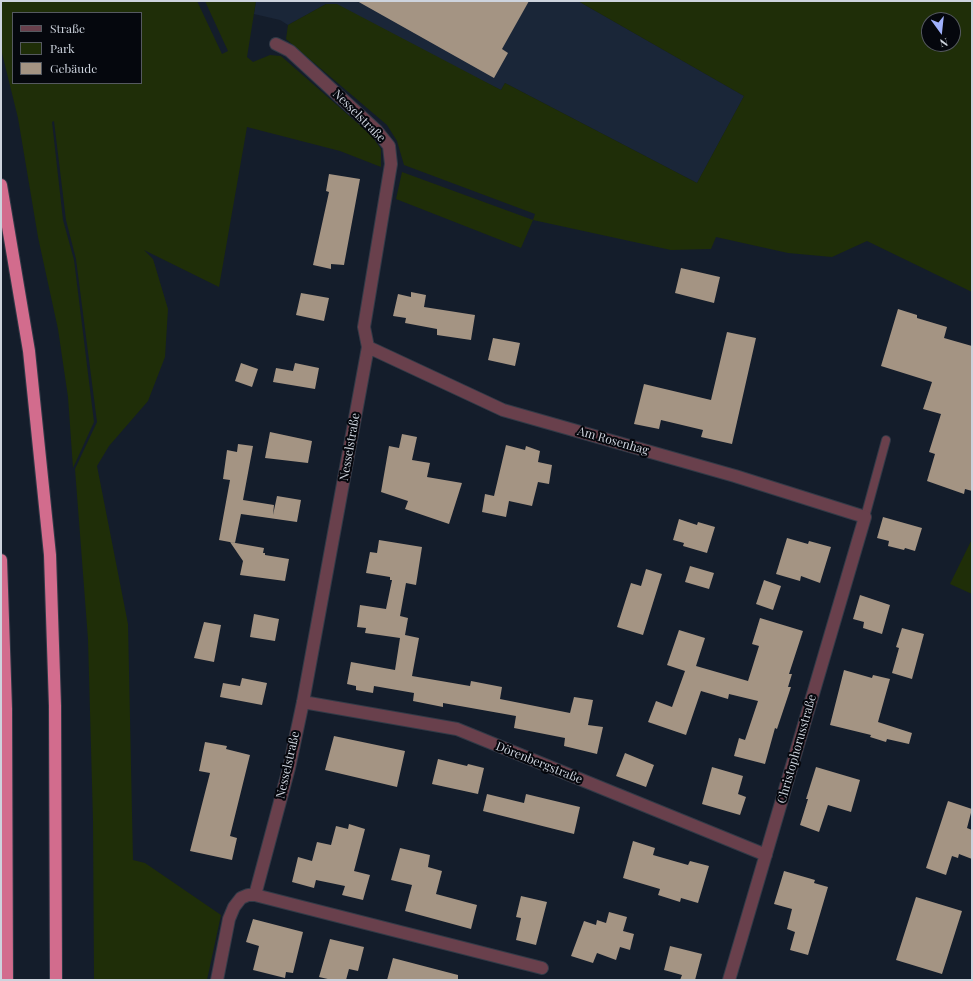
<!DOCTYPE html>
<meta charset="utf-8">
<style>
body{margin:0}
#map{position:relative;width:973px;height:981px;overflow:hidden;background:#141d2b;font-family:"Playfair Display",serif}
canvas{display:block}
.frame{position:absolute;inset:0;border:2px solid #cdd3dd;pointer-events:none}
.legend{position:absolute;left:12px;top:12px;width:130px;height:72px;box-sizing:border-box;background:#05070d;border:1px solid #555960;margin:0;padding:5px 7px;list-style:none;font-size:12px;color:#cdd3dd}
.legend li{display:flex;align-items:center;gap:8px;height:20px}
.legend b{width:20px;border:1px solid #555960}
.north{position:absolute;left:921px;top:12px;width:40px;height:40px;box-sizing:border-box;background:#05070d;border:1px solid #555960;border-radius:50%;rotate:165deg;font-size:11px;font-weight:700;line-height:16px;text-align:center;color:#cdd3dd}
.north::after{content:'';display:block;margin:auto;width:14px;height:18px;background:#a1b2fd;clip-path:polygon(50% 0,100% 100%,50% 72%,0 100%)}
</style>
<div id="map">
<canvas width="973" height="981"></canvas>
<div class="frame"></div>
<ul class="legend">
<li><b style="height:5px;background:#69404c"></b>Straße</li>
<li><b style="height:11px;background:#1f2e08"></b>Park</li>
<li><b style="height:11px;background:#a49483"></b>Gebäude</li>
</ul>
<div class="north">N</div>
</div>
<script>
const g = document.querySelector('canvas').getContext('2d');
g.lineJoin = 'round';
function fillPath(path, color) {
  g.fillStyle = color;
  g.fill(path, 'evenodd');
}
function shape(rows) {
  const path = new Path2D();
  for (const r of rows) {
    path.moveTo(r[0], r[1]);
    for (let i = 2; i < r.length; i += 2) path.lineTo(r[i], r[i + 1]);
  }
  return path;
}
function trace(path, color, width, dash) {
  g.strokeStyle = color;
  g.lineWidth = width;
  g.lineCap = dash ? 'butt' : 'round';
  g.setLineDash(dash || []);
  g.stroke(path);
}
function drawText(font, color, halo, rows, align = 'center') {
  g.font = font + ' "Playfair Display",serif';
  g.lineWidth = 4;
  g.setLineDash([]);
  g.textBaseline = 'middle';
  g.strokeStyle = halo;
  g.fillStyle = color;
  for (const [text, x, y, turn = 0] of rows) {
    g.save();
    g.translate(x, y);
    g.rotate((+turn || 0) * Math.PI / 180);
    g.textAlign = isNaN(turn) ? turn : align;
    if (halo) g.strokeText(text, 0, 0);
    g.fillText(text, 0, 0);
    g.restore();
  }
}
fillPath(shape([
 [256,1,578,1,744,96,697,183,505,83,501,90,326,4,288,25,280,20,254,14]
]), '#1a2638');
fillPath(shape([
 [1,1,197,1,222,54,228,51,205,1,256,1,247,57,253,62,270,55,281,56,371,135,381,149,381,167,340,151,247,127,219,287,144,250,153,259,168,309,165,357,148,401,109,446,97,466,128,624,133,860,145,863,221,915,207,980,94,980,93,820,88,639,75,469,97,422,76,259,66,220,54,121,52,122,63,220,74,260,94,422,73,468,68,397,58,329,38,237,18,118,1,49],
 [13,13,141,13,141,83,13,83],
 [578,1,972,1,972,292,867,241,832,257,788,253,716,237,711,249,671,250,533,220,521,248,396,199,402,172,533,220,535,214,404,165,397,141,387,125,286,39,288,25,326,4,337,4,501,90,505,83,697,183,744,96],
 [929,20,953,20,953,44,929,44],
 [972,539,972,594,950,584]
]), '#1f2e08');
fillPath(shape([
 [357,1,529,1,502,49,508,53,494,78],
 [329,174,360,179,344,265,331,264,331,269,313,265,329,192,326,191],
 [681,268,720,277,714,303,675,293],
 [411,292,426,295,424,307,475,315,471,340,437,335,437,329,405,323,406,318,393,316,398,294,411,297],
 [301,293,329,298,324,321,296,315],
 [898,309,917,315,917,318,947,327,944,338,972,346,972,491,965,489,964,494,927,481,935,454,929,452,941,414,923,409,932,382,881,366],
 [727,332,756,338,732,444,701,437,703,430,661,420,659,429,634,424,644,384,711,400],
 [493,338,520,343,515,366,488,360],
 [241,363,258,369,252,387,235,381],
 [295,363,319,368,315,389,273,382,276,368,293,371],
 [270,432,312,441,308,463,265,458],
 [402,434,417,437,412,460,430,463,427,477,462,483,449,524,405,509,408,501,381,492,389,446,399,448],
 [238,444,253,446,243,500,274,505,273,515,277,496,301,500,297,522,241,514,235,543,219,540,230,480,223,479,227,450,237,452],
 [506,445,525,450,526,446,540,451,538,462,552,465,549,484,538,482,532,506,509,501,506,517,482,512,485,494,494,496],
 [883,517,922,528,915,551,905,548,904,550,888,546,889,541,877,538],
 [679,519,697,525,698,522,715,527,707,553,683,546,684,543,673,540],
 [787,538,808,544,809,541,831,547,820,583,801,576,800,581,776,574],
 [379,540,422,547,416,585,406,583,400,616,408,618,405,635,419,638,412,676,470,686,471,681,502,687,500,699,570,713,574,697,593,700,588,725,603,727,597,754,564,746,565,738,514,728,516,716,443,703,443,707,413,701,414,693,374,686,373,693,356,690,356,686,347,684,351,662,395,670,400,638,365,633,366,628,357,627,360,605,386,609,392,580,390,580,390,577,366,573,370,552,377,553],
 [230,542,264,548,263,553,265,553,265,555,289,559,285,581,240,575,243,561],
 [690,566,714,573,709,589,685,582],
 [646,569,662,574,643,635,617,627,631,583,641,586],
 [764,580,781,586,773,610,756,604],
 [860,595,890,605,882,634,863,628,864,622,853,619],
 [254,614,279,619,275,641,250,637],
 [760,618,803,631,789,674,792,674,788,687,791,687,777,729,775,728,765,764,734,756,739,738,745,740,758,701,729,694,728,699,701,691,686,735,648,722,656,701,672,707,685,671,667,665,679,630,705,638,696,666,748,681,759,646,752,644],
 [204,622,221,625,214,662,194,658],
 [902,628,924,634,912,679,892,673,899,648,896,647],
 [844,670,872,678,873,675,890,679,878,722,912,733,909,744,887,739,886,742,870,737,871,735,830,725],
 [242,678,267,683,262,705,220,697,223,683,240,686],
 [334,736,405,751,397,787,325,770],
 [205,742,227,746,226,749,250,755,230,836,237,838,232,860,190,851,210,773,199,771],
 [625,753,654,765,646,787,616,776],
 [438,759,467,766,468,764,484,768,478,794,432,784],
 [712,767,743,776,738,794,746,797,740,815,702,804],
 [816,767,860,780,851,812,828,805,819,832,800,825,808,799,806,799],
 [487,794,524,803,526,794,580,807,574,834,483,811],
 [948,801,972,809,967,828,972,830,972,859,959,854,958,858,952,856,946,875,926,868],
 [349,824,365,829,354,871,370,875,363,900,342,895,345,886,316,880,314,888,292,882,298,857,312,861,317,842,331,845,336,826,348,829],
 [633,841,655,848,653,855,688,865,690,861,709,866,698,903,681,898,680,902,658,895,660,889,623,878],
 [400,848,430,855,428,867,442,871,436,894,477,905,471,929,405,911,412,885,391,880],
 [784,871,815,880,814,883,828,887,808,955,790,950,795,932,787,929,792,909,774,904],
 [521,896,547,902,536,945,516,940,521,918,516,917],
 [916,897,962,911,942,974,896,960],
 [609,912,627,917,623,931,634,934,630,950,620,947,616,960,597,953,593,963,571,956,584,921,596,925,597,920,606,923],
 [253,919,303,932,293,973,286,972,285,978,253,970,259,946,246,942],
 [330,939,364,947,358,971,349,969,346,980,332,980,319,977],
 [670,946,702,954,695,980,680,980,682,975,664,970],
 [393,958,458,975,458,980,387,980]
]), '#a49483');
const service = shape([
 [865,517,886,440]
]);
const minor = shape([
 [368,347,503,410,735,476,865,517,729,980],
 [303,702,457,729,766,855],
 [255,895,289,768,303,702,368,347,364,327,391,164,389,146,377,131,290,51,276,44],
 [217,980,229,919,234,907,241,898,248,895,255,895,542,968]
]);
const motorway = shape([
 [1,185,29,351,50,555,55,706,56,980],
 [1,560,6,709,7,980]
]);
trace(service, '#323a47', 10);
trace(minor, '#323a47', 14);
trace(motorway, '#323a47', 14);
trace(service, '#69404c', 8);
trace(minor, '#69404c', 12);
trace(motorway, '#d26c8d', 12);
drawText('12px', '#cdd3dd', '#05070d', [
 ["Nesselstraße",359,116,45],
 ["Am Rosenhag",613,441,16],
 ["Nesselstraße",350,447,-80],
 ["Christophorusstraße",797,749,-74],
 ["Dörenbergstraße",539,763,22],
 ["Nesselstraße",288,765,-77]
]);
</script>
